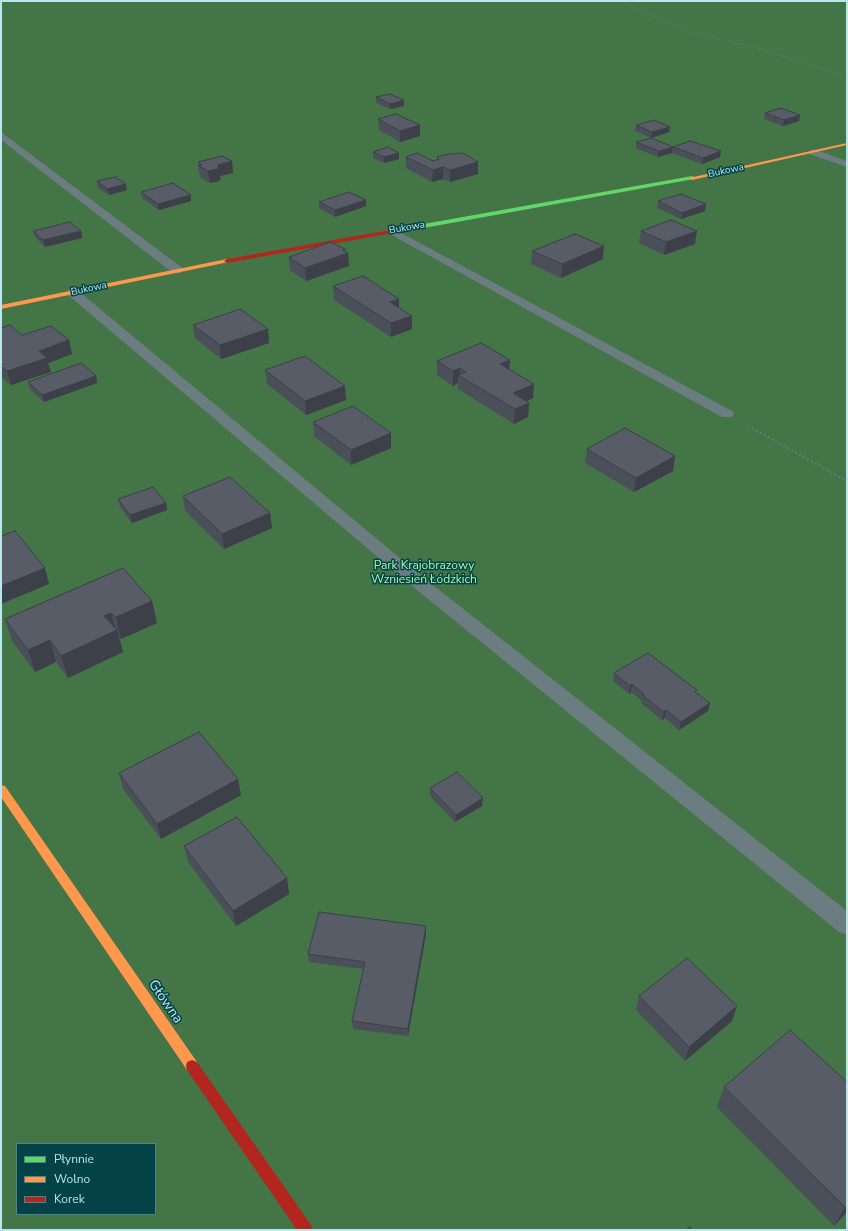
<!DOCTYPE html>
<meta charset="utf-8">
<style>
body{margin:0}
#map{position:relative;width:848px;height:1231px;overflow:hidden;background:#224144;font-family:"Nunito Sans",sans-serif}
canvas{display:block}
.frame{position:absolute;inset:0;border:2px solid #b9e7ec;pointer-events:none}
.legend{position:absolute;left:16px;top:1143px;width:140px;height:72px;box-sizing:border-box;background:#034247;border:1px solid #4c8489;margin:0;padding:5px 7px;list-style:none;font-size:12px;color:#b9e7ec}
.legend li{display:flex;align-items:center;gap:8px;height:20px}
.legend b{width:20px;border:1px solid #4c8489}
</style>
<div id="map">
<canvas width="848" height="1231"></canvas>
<div class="frame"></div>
<ul class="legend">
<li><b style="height:5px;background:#63d668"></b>Płynnie</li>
<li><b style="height:5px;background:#ff974d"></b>Wolno</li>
<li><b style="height:5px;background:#b3261e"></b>Korek</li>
</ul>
</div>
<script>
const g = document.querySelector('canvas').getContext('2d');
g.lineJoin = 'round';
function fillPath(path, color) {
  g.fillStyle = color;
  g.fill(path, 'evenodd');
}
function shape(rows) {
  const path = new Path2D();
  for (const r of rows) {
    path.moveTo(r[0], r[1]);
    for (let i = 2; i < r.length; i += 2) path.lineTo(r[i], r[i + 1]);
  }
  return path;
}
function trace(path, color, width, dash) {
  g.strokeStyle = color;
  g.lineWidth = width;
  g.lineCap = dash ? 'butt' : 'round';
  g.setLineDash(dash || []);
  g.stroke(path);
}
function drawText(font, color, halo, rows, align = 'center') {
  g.font = font + ' "Nunito Sans",sans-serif';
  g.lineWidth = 3;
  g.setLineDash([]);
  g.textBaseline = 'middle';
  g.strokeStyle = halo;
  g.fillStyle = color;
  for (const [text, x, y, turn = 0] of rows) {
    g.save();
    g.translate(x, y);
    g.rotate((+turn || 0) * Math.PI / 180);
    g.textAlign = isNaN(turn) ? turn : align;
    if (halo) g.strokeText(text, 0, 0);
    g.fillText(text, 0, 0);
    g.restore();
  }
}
fillPath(shape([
 [1,1,847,1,847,1230,1,1230],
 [17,1144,155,1144,155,1214,17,1214]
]), '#447547');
trace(shape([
 [620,1,689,32,755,47,847,77]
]), '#63777a', 1, [1, 1.5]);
trace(shape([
 [748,426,847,481]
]), '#63777a', 2.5, [2, 2.5]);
fillPath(shape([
 [1,132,181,267,183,270,181,273,173,273,1,140,1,132],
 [813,149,847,161,847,167,809,154,808,152,813,149],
 [392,228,732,411,734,414,732,417,722,417,388,233,386,231,392,228],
 [72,288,76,289,424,578,847,911,847,935,839,932,412,586,68,295,66,292,72,288]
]), '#6b7d80');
fillPath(shape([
 [692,176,694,177,694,179,407,231,404,229,407,227,692,176]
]), '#63d668');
fillPath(shape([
 [847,143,847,145,692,180,689,178,847,143],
 [227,259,229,260,229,262,1,309,1,305,227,259],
 [1,785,5,786,197,1062,198,1066,197,1070,192,1072,187,1070,1,797,1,785]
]), '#ff974d');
fillPath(shape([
 [407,227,410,229,409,230,227,263,224,261,227,259,407,227],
 [192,1060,197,1062,311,1225,313,1230,297,1230,187,1070,186,1066,187,1062,192,1060]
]), '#b3261e');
fillPath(shape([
 [376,97,404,106,390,109,376,103],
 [765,113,799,121,783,126,764,119],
 [378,119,420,125,420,136,400,142,379,130],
 [636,125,670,127,669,132,651,138,635,131],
 [636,142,672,153,658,157,636,148],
 [673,147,720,157,702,164,672,153],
 [373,152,399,153,399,159,384,163,373,158],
 [406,157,433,161,437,159,437,157,478,162,478,174,450,182,443,179,432,182,406,168],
 [232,161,233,173,220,176,221,178,219,181,210,183,200,177,200,174,199,174,198,162],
 [97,181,127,190,109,195,98,188],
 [141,192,191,201,159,210,142,198],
 [658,201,705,211,681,219,657,208],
 [319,202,366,206,335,217,319,208],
 [33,231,81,231,82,238,45,247,35,237],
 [641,231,695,244,664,255,639,243],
 [345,249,345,251,348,253,349,266,306,281,290,270,289,257],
 [532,251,603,259,561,278,531,264],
 [333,286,399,308,412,316,412,329,391,337,334,300],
 [193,325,268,329,269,343,221,359,195,338],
 [1,328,22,335,69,340,72,354,48,363,51,372,11,385,1,377],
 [510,360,509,369,533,398,526,401,529,403,528,417,514,424,458,389,458,383,453,386,437,375,437,361],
 [265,370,346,400,306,415,267,384],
 [96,376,97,383,44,402,30,389,28,382],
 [313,422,391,433,391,448,351,465,314,436],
 [587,449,673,471,634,492,585,463],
 [183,496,270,513,272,528,224,549,185,511],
 [118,499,166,503,167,510,132,523,120,507],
 [123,568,157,623,121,639,119,637,123,652,68,678,56,662,35,672,12,641,5,619],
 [614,673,697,693,708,711,679,730,665,718,662,720,641,703,641,700,631,692,629,694,613,681],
 [119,773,241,795,161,839,123,789],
 [430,788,483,798,482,806,455,822,430,796],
 [184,846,287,878,289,894,236,926,188,862],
 [426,934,408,1036,353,1029,352,1021,363,969,309,962,308,954],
 [639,996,732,1021,685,1061,636,1010],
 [847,1082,847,1212,834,1226,717,1107,724,1087]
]), '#4b4f59');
fillPath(shape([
 [404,100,404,106,390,109,390,104],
 [800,115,799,121,783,126,784,120],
 [420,125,420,136,400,142,400,131],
 [670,127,669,132,651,138,652,132],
 [673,147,672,153,658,157,659,151],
 [721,151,720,157,702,164,703,158],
 [399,153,399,159,384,163,384,157],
 [232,161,233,173,220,176,221,178,219,181,210,183,208,171,218,165],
 [478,162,478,174,450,182,450,170],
 [443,167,443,179,432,182,433,170],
 [126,184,127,190,109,195,107,189],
 [191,195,191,201,159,210,158,204],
 [366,200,366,206,335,217,335,210],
 [706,204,705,211,681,219,682,213],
 [81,231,82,238,45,247,43,240],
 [697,231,695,244,664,255,666,242],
 [604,246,603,259,561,278,562,264],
 [345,249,345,255,348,253,349,266,306,281,305,268],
 [399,299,399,312,390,302],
 [412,316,412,329,391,337,391,323],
 [268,329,269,343,221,359,220,345],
 [69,340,72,354,48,363,51,372,11,385,7,371,39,351],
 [510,360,509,374,500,364],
 [460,368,460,375,458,375,458,383,453,386,453,371],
 [96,376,97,383,44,402,42,395],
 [534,384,533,398,512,407,513,393],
 [345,386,346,400,306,415,305,401],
 [529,403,528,417,514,424,515,409],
 [391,433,391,448,351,465,351,450],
 [675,456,673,471,634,492,636,478],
 [166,503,167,510,132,523,130,515],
 [270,513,272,528,224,549,222,534],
 [45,568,49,584,1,604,1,586],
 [152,601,157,623,121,639,116,617],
 [111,613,116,631,117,630,123,652,68,678,61,656,104,616],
 [50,640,56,662,35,672,28,650],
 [632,684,631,692,629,694,630,686],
 [710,703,708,711,679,730,681,722],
 [666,710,665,718,662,720,664,712],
 [238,779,241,795,161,839,157,824],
 [483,798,482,806,455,822,456,815],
 [287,878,289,894,236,926,233,911],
 [426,926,426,934,408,1036,408,1029],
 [737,1006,732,1021,685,1061,689,1047],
 [847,1206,847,1212,834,1226,845,1207]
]), '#3d4048');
const building = shape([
 [390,94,404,100,390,104,376,97,390,94],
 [781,108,800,115,784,120,765,113,781,108],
 [396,114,420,125,400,131,378,119,396,114],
 [654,120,670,127,652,132,636,125,654,120],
 [651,138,673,147,659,151,636,142,651,138],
 [690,141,721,151,703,158,673,147,690,141],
 [388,147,399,153,384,157,373,152,388,147],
 [417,153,433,161,439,159,437,157,449,154,463,153,478,162,450,170,443,167,433,170,406,157,417,153],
 [222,156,232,161,218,165,219,166,217,169,208,171,199,166,202,165,198,162,222,156],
 [115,177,126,184,107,189,97,181,115,177],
 [173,183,191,195,158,204,141,192,173,183],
 [349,192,366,200,335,210,319,202,349,192],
 [681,194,706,204,682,213,658,201,681,194],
 [671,220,697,231,666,242,641,231,671,220],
 [70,222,81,231,43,240,33,231,70,222],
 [575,234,604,246,562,264,532,251,575,234],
 [330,242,345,249,343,250,348,253,305,268,289,257,330,242],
 [363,276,399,299,390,302,412,316,391,323,333,286,363,276],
 [240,309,268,329,220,345,193,325,240,309],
 [10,325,22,335,51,326,69,340,39,351,47,358,7,371,1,366,1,328,10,325],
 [481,343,510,360,500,364,534,384,513,393,529,403,515,409,458,375,466,372,460,368,453,371,437,361,481,343],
 [305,356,345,386,305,401,265,370,305,356],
 [81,363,96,376,42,395,28,382,81,363],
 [353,406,391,433,351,450,313,422,353,406],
 [625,428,675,456,636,478,587,449,625,428],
 [230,477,270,513,222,534,183,496,230,477],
 [153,487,166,503,130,515,118,499,153,487],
 [15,531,45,568,1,586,1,536,15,531],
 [123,568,152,601,116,617,111,613,104,616,117,630,61,656,50,640,28,650,5,619,123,568],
 [648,653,697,690,695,692,710,703,681,722,666,710,664,712,642,695,644,694,632,684,630,686,614,673,648,653],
 [199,732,238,779,157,824,119,773,199,732],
 [457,772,483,798,456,815,430,788,457,772],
 [237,817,287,878,233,911,184,846,237,817],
 [319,912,426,926,408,1029,352,1021,365,962,308,954,319,912],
 [687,958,737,1006,689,1047,639,996,687,958],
 [790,1030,847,1082,847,1206,845,1207,724,1087,790,1030],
 [690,1227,692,1230,686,1230,690,1227]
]);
fillPath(building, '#575c67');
trace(building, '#3d4048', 1);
drawText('10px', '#b9e7ec', '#034247', [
 ["Bukowa",726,171,-12],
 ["Bukowa",407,228,-10],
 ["Bukowa",89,289,-12]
]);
drawText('12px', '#a6faa4', '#034247', [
 ["Park Krajobrazowy",424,566],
 ["Wzniesień Łódzkich",424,580]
]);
drawText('14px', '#b9e7ec', '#034247', [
 ["Główna",165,1002,55]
]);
</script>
